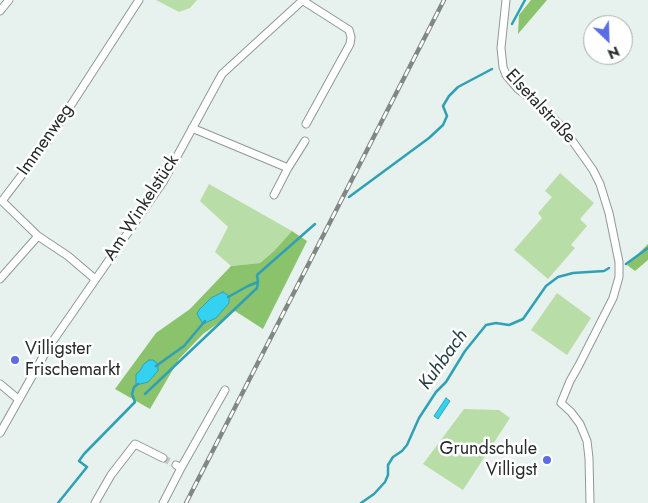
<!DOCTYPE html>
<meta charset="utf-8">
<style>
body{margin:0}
#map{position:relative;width:648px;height:503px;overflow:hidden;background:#e7f2ee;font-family:Jost,sans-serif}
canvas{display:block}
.north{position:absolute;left:583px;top:15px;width:50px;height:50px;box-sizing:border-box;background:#fff;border:1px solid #a9aaaa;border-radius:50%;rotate:156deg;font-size:14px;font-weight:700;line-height:20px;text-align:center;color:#272b2a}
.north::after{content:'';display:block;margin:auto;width:18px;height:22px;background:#5b6de4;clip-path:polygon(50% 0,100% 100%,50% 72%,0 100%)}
</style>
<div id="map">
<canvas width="648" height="503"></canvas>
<div class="north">N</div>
</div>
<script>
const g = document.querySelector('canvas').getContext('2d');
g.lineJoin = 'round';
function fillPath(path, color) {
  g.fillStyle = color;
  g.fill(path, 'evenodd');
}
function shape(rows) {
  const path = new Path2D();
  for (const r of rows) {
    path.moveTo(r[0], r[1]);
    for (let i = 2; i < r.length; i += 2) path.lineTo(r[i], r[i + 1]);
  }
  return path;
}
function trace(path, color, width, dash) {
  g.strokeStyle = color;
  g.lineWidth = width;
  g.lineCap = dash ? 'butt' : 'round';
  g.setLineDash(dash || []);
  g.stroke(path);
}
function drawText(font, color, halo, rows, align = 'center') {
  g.font = font + ' Jost,sans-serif';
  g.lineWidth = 5;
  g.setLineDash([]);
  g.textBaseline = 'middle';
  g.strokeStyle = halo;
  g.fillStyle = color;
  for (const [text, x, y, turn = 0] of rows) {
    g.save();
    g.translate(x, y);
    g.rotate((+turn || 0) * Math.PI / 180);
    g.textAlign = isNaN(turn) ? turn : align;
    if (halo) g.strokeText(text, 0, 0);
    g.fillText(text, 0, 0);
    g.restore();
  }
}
fillPath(shape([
 [156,0,197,0,190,8,179,12],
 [560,173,594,203,580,219,587,226,571,245,575,248,548,279,514,250,542,218,538,213,552,197,545,191],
 [209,184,292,231,274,251,260,263,231,266,215,252,228,227,200,201],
 [557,293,591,318,567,355,531,330],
 [464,409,499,410,510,418,463,490,423,464]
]), '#b9dda7');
fillPath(shape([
 [531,0,547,0,518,34,519,15],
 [292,231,307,241,263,329,235,311,203,334,179,359,150,409,115,389,156,333,190,309,231,266,260,263,274,251],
 [648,244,648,260,635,271,627,265]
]), '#8bc26c');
const water = shape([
 [223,292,229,296,229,303,216,318,203,324,197,314,199,310,211,298,223,292],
 [149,360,153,360,158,364,158,371,148,382,136,385,136,374,140,371,143,365,149,360],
 [446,398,450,401,438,419,434,416,446,398]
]);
fillPath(water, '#34d2f0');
trace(water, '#30a0b5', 1);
trace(shape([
 [512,24,525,0],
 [349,197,429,138,443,125,447,116,443,106,449,96,458,87,492,69],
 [626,264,648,248],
 [228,297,248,286,258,282,257,275,315,224],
 [156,366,184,346,205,321],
 [145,394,257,288,258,282],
 [58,503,87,467,79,461,84,454,135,402,132,394,134,387,138,384],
 [361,503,374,494,385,482,388,475,388,465,393,457,402,451,407,445,419,418,436,392,446,382,465,351,486,325,496,323,509,325,523,319,546,286,558,277,573,273,604,271,609,268]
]), '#30a0b5', 2.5);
trace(shape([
 [163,458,176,465]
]), '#c1cac7', 7, [7, 3.5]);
const minor = shape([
 [302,0,349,30,351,37,350,44,306,124],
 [506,0,501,48,503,67,506,75,518,89,545,110,564,129,593,170,600,184,609,213,619,262,619,277,613,298,579,365,570,381,561,403,571,412,580,424,587,441,589,458,590,503],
 [0,11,9,0],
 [192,128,288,168],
 [274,195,288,168,305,141],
 [0,279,38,236],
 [95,279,68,256,38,236,2,201,47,142,139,0],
 [0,384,18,399],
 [0,433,48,348,163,182,222,74,303,0],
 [176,465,181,468,225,390],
 [95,503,111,475,135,444,163,458],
 [163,503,181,468]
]);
trace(minor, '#8f9996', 9);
trace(minor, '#fff', 7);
const rail = shape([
 [186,503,444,0]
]);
trace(rail, '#808785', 4.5);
trace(rail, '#fff', 2.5, [8]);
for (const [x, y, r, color] of [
 [15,360,5,"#5b6de4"],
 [547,460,5,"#5b6de4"]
]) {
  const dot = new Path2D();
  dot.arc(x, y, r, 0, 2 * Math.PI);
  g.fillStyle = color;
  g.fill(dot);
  trace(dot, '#fff', 2);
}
drawText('18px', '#272b2a', '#fff', [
 ["Elsetalstraße",540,107,47],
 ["Immenweg",46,140,-55],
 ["Am Winkelstück",142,208,-57]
]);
drawText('18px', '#272b2a', '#fff', [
 ["Villigster",25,350],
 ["Frischemarkt",25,371],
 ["Grundschule",537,450,"right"],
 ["Villigst",537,471,"right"]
], 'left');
drawText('italic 19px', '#253e43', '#fff', [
 ["Kuhbach",444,360,-54]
]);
</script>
